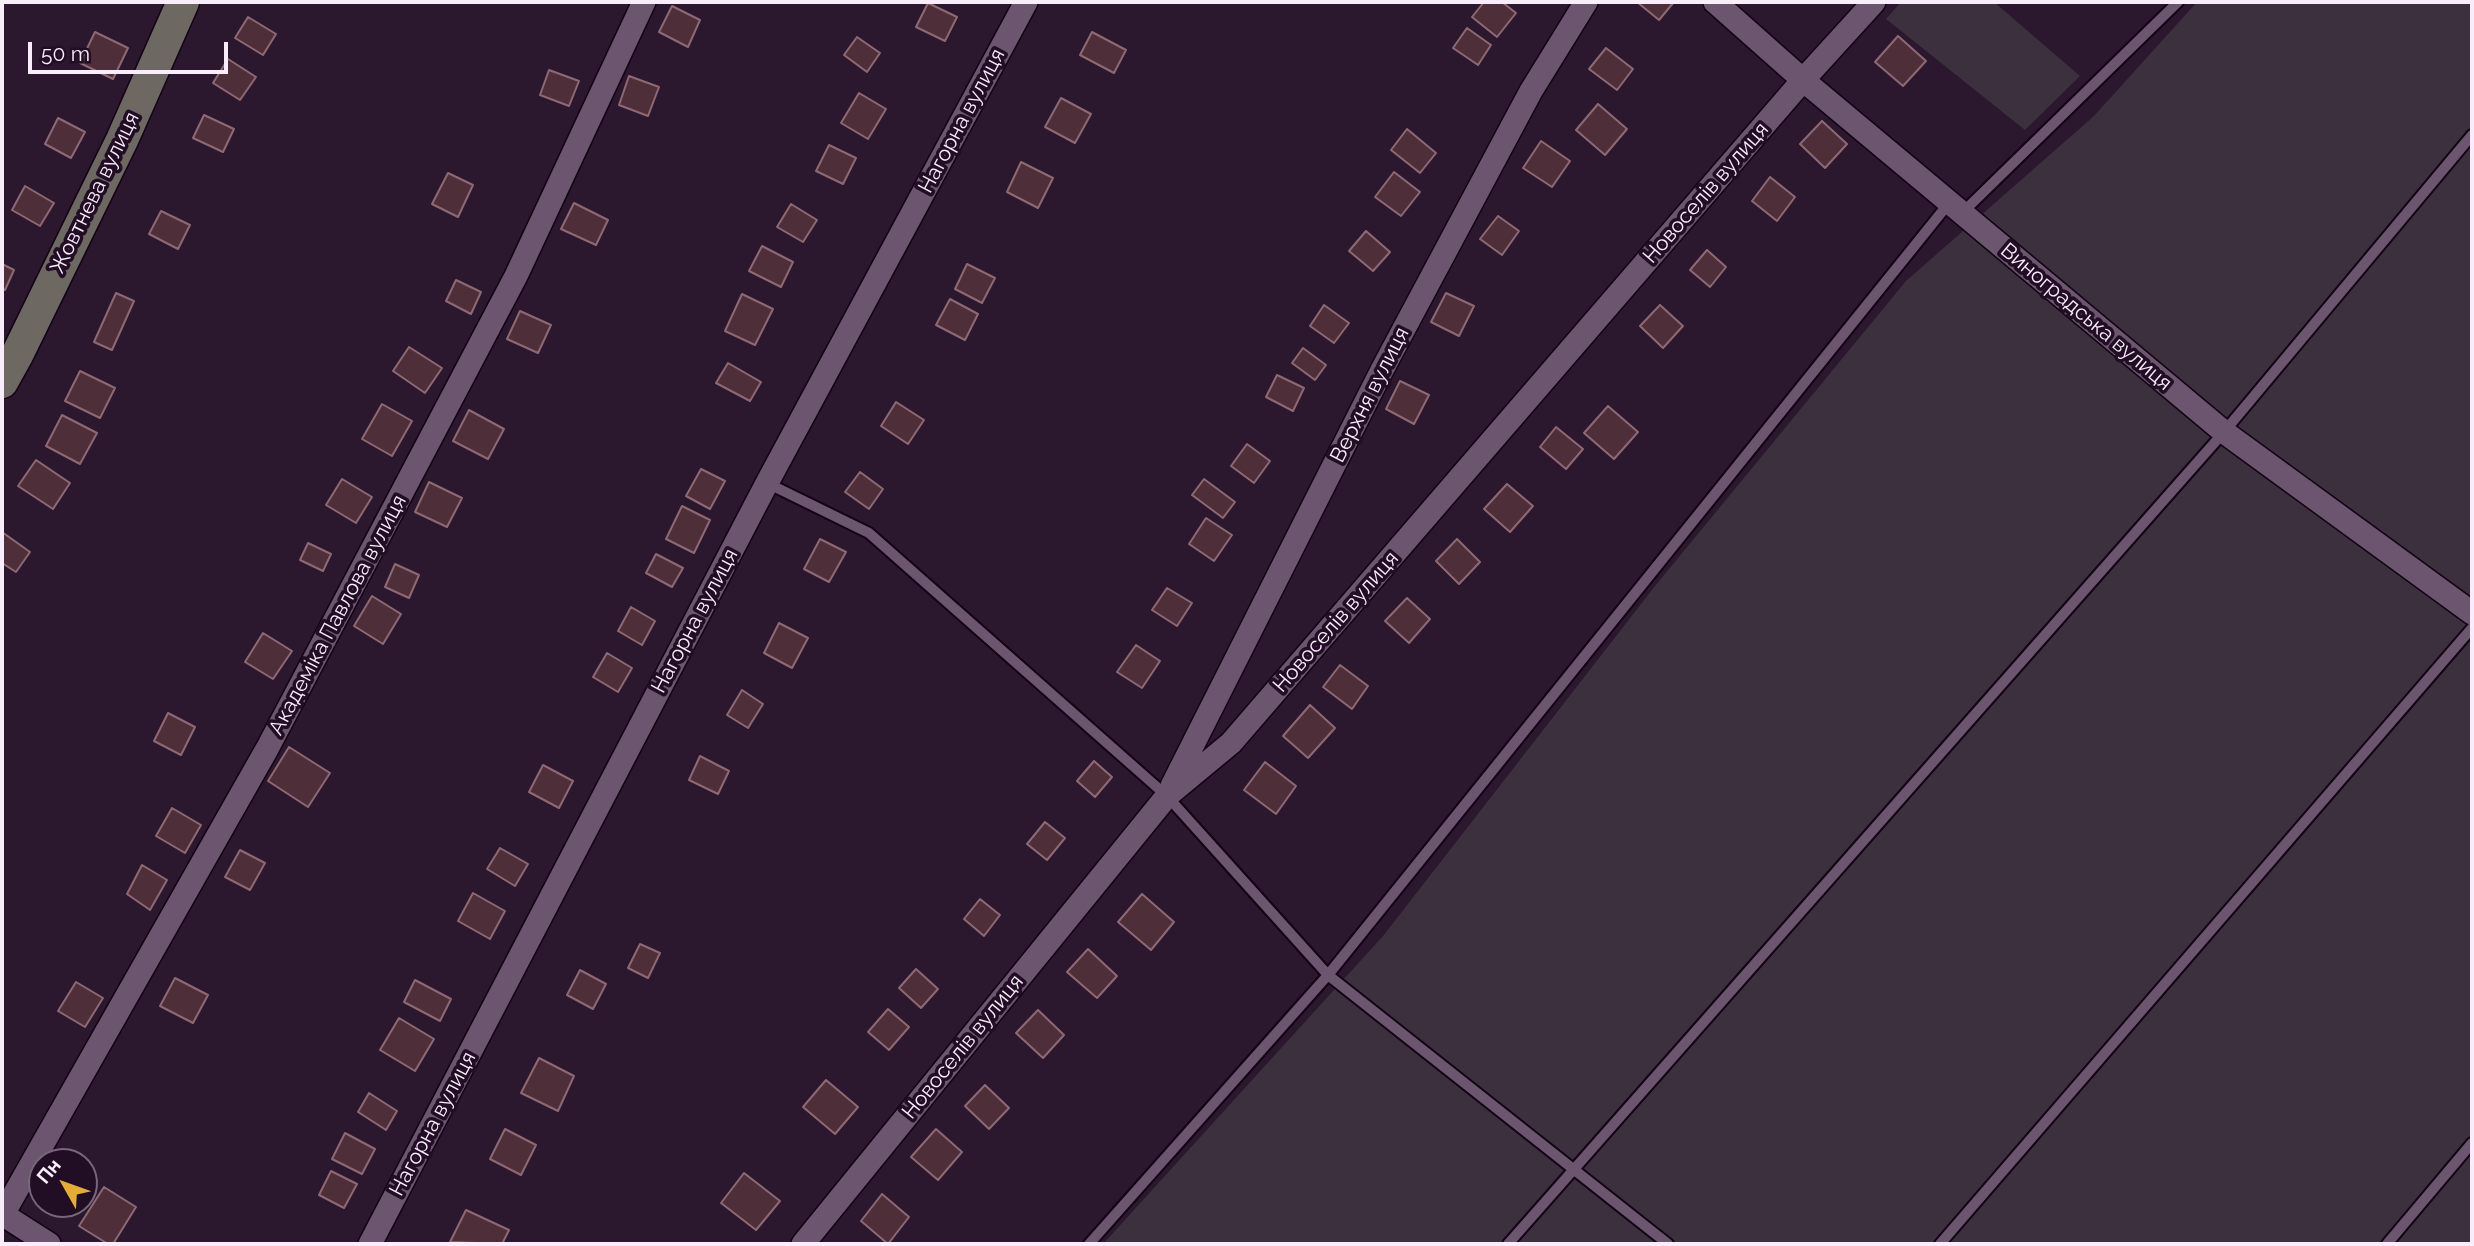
<!DOCTYPE html>
<meta charset="utf-8">
<style>
body{margin:0}
#map{position:relative;width:2474px;height:1246px;overflow:hidden;background:#2b172e;font-family:Raleway,sans-serif}
canvas{display:block}
.frame{position:absolute;inset:0;border:4px solid #f9ecfb;pointer-events:none}
.north{position:absolute;left:28px;top:1148px;width:70px;height:70px;box-sizing:border-box;background:#210e24;border:2px solid #77677a;border-radius:50%;rotate:310deg;font-size:19px;font-weight:700;line-height:28px;text-align:center;color:#f9ecfb}
.north::after{content:'';display:block;margin:auto;width:24px;height:32px;background:#e6ad36;clip-path:polygon(50% 0,100% 100%,50% 72%,0 100%)}
.scale{position:absolute;left:28px;top:42px;width:200px;height:32px;box-sizing:border-box;border:4px solid #f9ecfb;border-top:0;padding-left:9px;font-size:21px;line-height:24px;white-space:nowrap;color:#f9ecfb;-webkit-text-stroke:5px #210e24;paint-order:stroke}
</style>
<div id="map">
<canvas width="2474" height="1246"></canvas>
<div class="frame"></div>
<div class="north">Пн</div>
<div class="scale">50 m</div>
</div>
<script>
const g = document.querySelector('canvas').getContext('2d');
g.lineJoin = 'round';
function fillPath(path, color) {
  g.fillStyle = color;
  g.fill(path, 'evenodd');
}
function shape(rows) {
  const path = new Path2D();
  for (const r of rows) {
    path.moveTo(r[0], r[1]);
    for (let i = 2; i < r.length; i += 2) path.lineTo(r[i], r[i + 1]);
  }
  return path;
}
function trace(path, color, width, dash) {
  g.strokeStyle = color;
  g.lineWidth = width;
  g.lineCap = dash ? 'butt' : 'round';
  g.setLineDash(dash || []);
  g.stroke(path);
}
function drawText(font, color, halo, rows, align = 'center') {
  g.font = font + ' Raleway,sans-serif';
  g.lineWidth = 7;
  g.setLineDash([]);
  g.textBaseline = 'middle';
  g.strokeStyle = halo;
  g.fillStyle = color;
  for (const [text, x, y, turn = 0] of rows) {
    g.save();
    g.translate(x, y);
    g.rotate((+turn || 0) * Math.PI / 180);
    g.textAlign = isNaN(turn) ? turn : align;
    if (halo) g.strokeText(text, 0, 0);
    g.fillText(text, 0, 0);
    g.restore();
  }
}
fillPath(shape([
 [1901,2,1994,2,2080,76,2025,130,1886,19],
 [2197,2,2472,2,2472,1244,1103,1244,1383,936,1655,586,1906,281,2094,116]
]), '#3c303e');
const building = shape([
 [1484,2,1502,2,1516,13,1497,37,1472,17,1484,2],
 [1637,2,1674,2,1659,20,1637,2],
 [928,3,957,17,945,41,916,27,928,3],
 [672,6,700,20,688,47,659,32,672,6],
 [248,17,276,34,263,55,235,38,248,17],
 [1467,28,1491,45,1478,65,1453,48,1467,28],
 [95,32,128,48,113,79,80,63,95,32],
 [1092,32,1126,50,1114,73,1080,55,1092,32],
 [1898,36,1926,61,1903,86,1875,62,1898,36],
 [857,37,880,53,867,72,844,55,857,37],
 [1606,48,1633,69,1617,90,1589,69,1606,48],
 [228,59,256,77,240,100,213,83,228,59],
 [549,70,579,81,569,106,540,95,549,70],
 [629,76,659,87,648,116,619,105,629,76],
 [859,93,886,109,868,139,841,123,859,93],
 [1061,98,1091,114,1075,143,1045,127,1061,98],
 [1598,104,1627,129,1605,155,1576,130,1598,104],
 [204,115,234,129,223,152,193,138,204,115],
 [58,118,85,132,71,158,45,144,58,118],
 [1822,121,1847,144,1825,168,1800,144,1822,121],
 [1407,129,1436,153,1420,173,1391,150,1407,129],
 [1541,141,1570,161,1552,187,1523,168,1541,141],
 [829,145,856,158,843,184,816,171,829,145],
 [1021,162,1053,178,1038,208,1007,192,1021,162],
 [1394,172,1420,192,1401,216,1375,197,1394,172],
 [448,173,473,185,458,217,432,204,448,173],
 [1770,177,1795,197,1777,221,1752,201,1770,177],
 [25,186,54,203,40,226,12,210,25,186],
 [574,203,608,220,596,245,561,229,574,203],
 [791,204,817,220,803,242,777,227,791,204],
 [161,211,190,225,178,249,149,234,161,211],
 [1498,216,1519,231,1502,255,1480,239,1498,216],
 [1366,231,1390,252,1373,271,1349,251,1366,231],
 [762,246,793,262,781,287,749,271,762,246],
 [1707,250,1726,267,1710,287,1690,270,1707,250],
 [2,264,14,270,5,290,2,289,2,264],
 [967,264,995,278,982,303,955,289,967,264],
 [456,280,481,292,471,314,446,301,456,280],
 [116,293,134,301,112,350,94,342,116,293],
 [1446,293,1474,306,1459,336,1431,322,1446,293],
 [742,294,773,309,755,345,725,331,742,294],
 [950,299,978,314,965,340,936,325,950,299],
 [1324,305,1349,323,1334,343,1310,326,1324,305],
 [1660,305,1683,326,1663,348,1640,326,1660,305],
 [520,311,551,325,538,353,507,339,520,311],
 [409,347,442,368,425,393,393,371,409,347],
 [1303,348,1326,365,1315,380,1292,363,1303,348],
 [728,363,761,382,750,401,716,383,728,363],
 [80,371,115,388,100,418,65,401,80,371],
 [1277,375,1304,388,1293,411,1266,397,1277,375],
 [1400,381,1429,395,1414,424,1386,409,1400,381],
 [896,402,924,420,908,444,881,426,896,402],
 [382,404,412,421,392,456,362,439,382,404],
 [1608,406,1638,432,1614,459,1584,433,1608,406],
 [469,410,504,429,488,459,453,441,469,410],
 [62,415,97,433,80,464,46,446,62,415],
 [1556,427,1583,449,1566,469,1540,447,1556,427],
 [1247,444,1270,461,1254,483,1231,466,1247,444],
 [36,460,70,483,53,509,18,486,36,460],
 [701,469,725,481,710,509,686,496,701,469],
 [860,472,883,489,869,509,845,492,860,472],
 [342,479,372,497,356,523,326,505,342,479],
 [1204,479,1235,502,1223,518,1192,495,1204,479],
 [429,482,462,498,447,527,415,512,429,482],
 [1507,484,1533,506,1510,532,1484,509,1507,484],
 [682,506,710,520,694,553,666,539,682,506],
 [1206,518,1232,535,1214,561,1189,544,1206,518],
 [2,532,30,552,16,572,2,563,2,532],
 [820,539,846,552,829,582,804,569,820,539],
 [1457,539,1480,562,1459,584,1436,561,1457,539],
 [308,543,331,554,323,571,300,560,308,543],
 [656,554,683,568,672,587,646,573,656,554],
 [395,564,419,575,409,598,385,587,395,564],
 [1167,588,1192,603,1177,626,1152,610,1167,588],
 [372,596,401,614,383,644,354,626,372,596],
 [1407,598,1430,619,1409,643,1385,621,1407,598],
 [631,607,655,621,642,645,618,631,631,607],
 [779,623,808,638,792,668,764,653,779,623],
 [263,633,292,651,273,679,245,662,263,633],
 [1136,645,1160,661,1142,688,1117,672,1136,645],
 [607,653,632,668,618,692,593,677,607,653],
 [1340,665,1368,686,1352,709,1323,687,1340,665],
 [742,690,763,704,748,728,727,715,742,690],
 [1310,705,1335,728,1308,758,1283,736,1310,705],
 [168,713,195,727,181,755,154,741,168,713],
 [289,747,330,773,308,807,268,781,289,747],
 [700,756,729,771,718,794,689,780,700,756],
 [1094,761,1112,777,1095,797,1077,781,1094,761],
 [1265,762,1296,786,1276,814,1244,790,1265,762],
 [543,765,573,781,559,808,529,792,543,765],
 [172,808,201,825,185,853,156,836,172,808],
 [1045,822,1065,838,1047,860,1027,844,1045,822],
 [500,848,528,864,515,886,487,869,500,848],
 [240,850,265,863,250,890,225,877,240,850],
 [142,865,167,880,150,910,127,894,142,865],
 [473,893,505,911,490,939,458,921,473,893],
 [1142,894,1174,922,1151,950,1118,922,1142,894],
 [980,899,1000,915,984,936,964,919,980,899],
 [640,944,660,953,648,978,628,968,640,944],
 [1088,949,1117,976,1097,998,1067,972,1088,949],
 [916,969,938,989,921,1008,899,988,916,969],
 [580,970,606,984,593,1009,567,995,580,970],
 [175,978,208,995,193,1023,160,1006,175,978],
 [415,980,451,999,440,1021,404,1002,415,980],
 [76,982,103,998,85,1027,58,1011,76,982],
 [888,1009,909,1027,889,1050,868,1032,888,1009],
 [1038,1010,1064,1035,1043,1058,1016,1033,1038,1010],
 [399,1018,434,1039,415,1071,380,1050,399,1018],
 [539,1058,574,1076,558,1111,521,1093,539,1058],
 [826,1080,858,1107,835,1134,803,1107,826,1080],
 [985,1085,1009,1108,989,1129,965,1106,985,1085],
 [369,1093,397,1111,386,1130,358,1112,369,1093],
 [505,1129,536,1145,521,1175,490,1159,505,1129],
 [936,1129,962,1152,938,1180,911,1157,936,1129],
 [345,1133,375,1149,362,1174,332,1159,345,1133],
 [331,1171,357,1184,344,1208,319,1195,331,1171],
 [744,1173,780,1201,756,1230,721,1203,744,1173],
 [104,1187,136,1207,113,1244,108,1244,79,1226,104,1187],
 [882,1194,909,1217,888,1244,861,1221,882,1194],
 [466,1210,509,1230,502,1244,450,1242,466,1210]
]);
fillPath(building, '#4e2e38');
trace(building, '#8e6974', 2);
const lane = shape([
 [1961,214,2178,2],
 [767,483,869,533,1167,796,1328,975,1668,1244],
 [1089,1244,1328,975,1949,203],
 [1508,1244,2224,432,2472,135],
 [1940,1244,2472,628],
 [2387,1244,2472,1143]
]);
const street = shape([
 [1715,2,1803,80,2224,432,2472,613],
 [1172,786,1382,370,1531,91,1586,2],
 [2,1214,49,1244],
 [3,1214,267,749,516,276,644,2],
 [370,1244,767,483,1026,2],
 [803,1244,1167,796,1231,743,1803,80,1874,2]
]);
const secondary = shape([
 [2,382,17,355,122,140,183,2]
]);
trace(lane, '#130315', 14);
trace(street, '#130315', 26);
trace(secondary, '#130315', 35);
trace(lane, '#6c556f', 10);
trace(street, '#6c556f', 23);
trace(secondary, '#6e6863', 32);
drawText('21px', '#f9ecfb', '#210e24', [
 ["Нагорна вулиця",962,121,-62],
 ["Жовтнева вулиця",95,193,-64],
 ["Новоселів вулиця",1706,193,-49],
 ["Виноградська вулиця",2086,317,40],
 ["Верхня вулиця",1370,395,-63],
 ["Академіка Павлова вулиця",338,615,-62],
 ["Нагорна вулиця",695,621,-62],
 ["Новоселів вулиця",1336,622,-49],
 ["Новоселів вулиця",963,1047,-51],
 ["Нагорна вулиця",433,1124,-62]
]);
</script>
